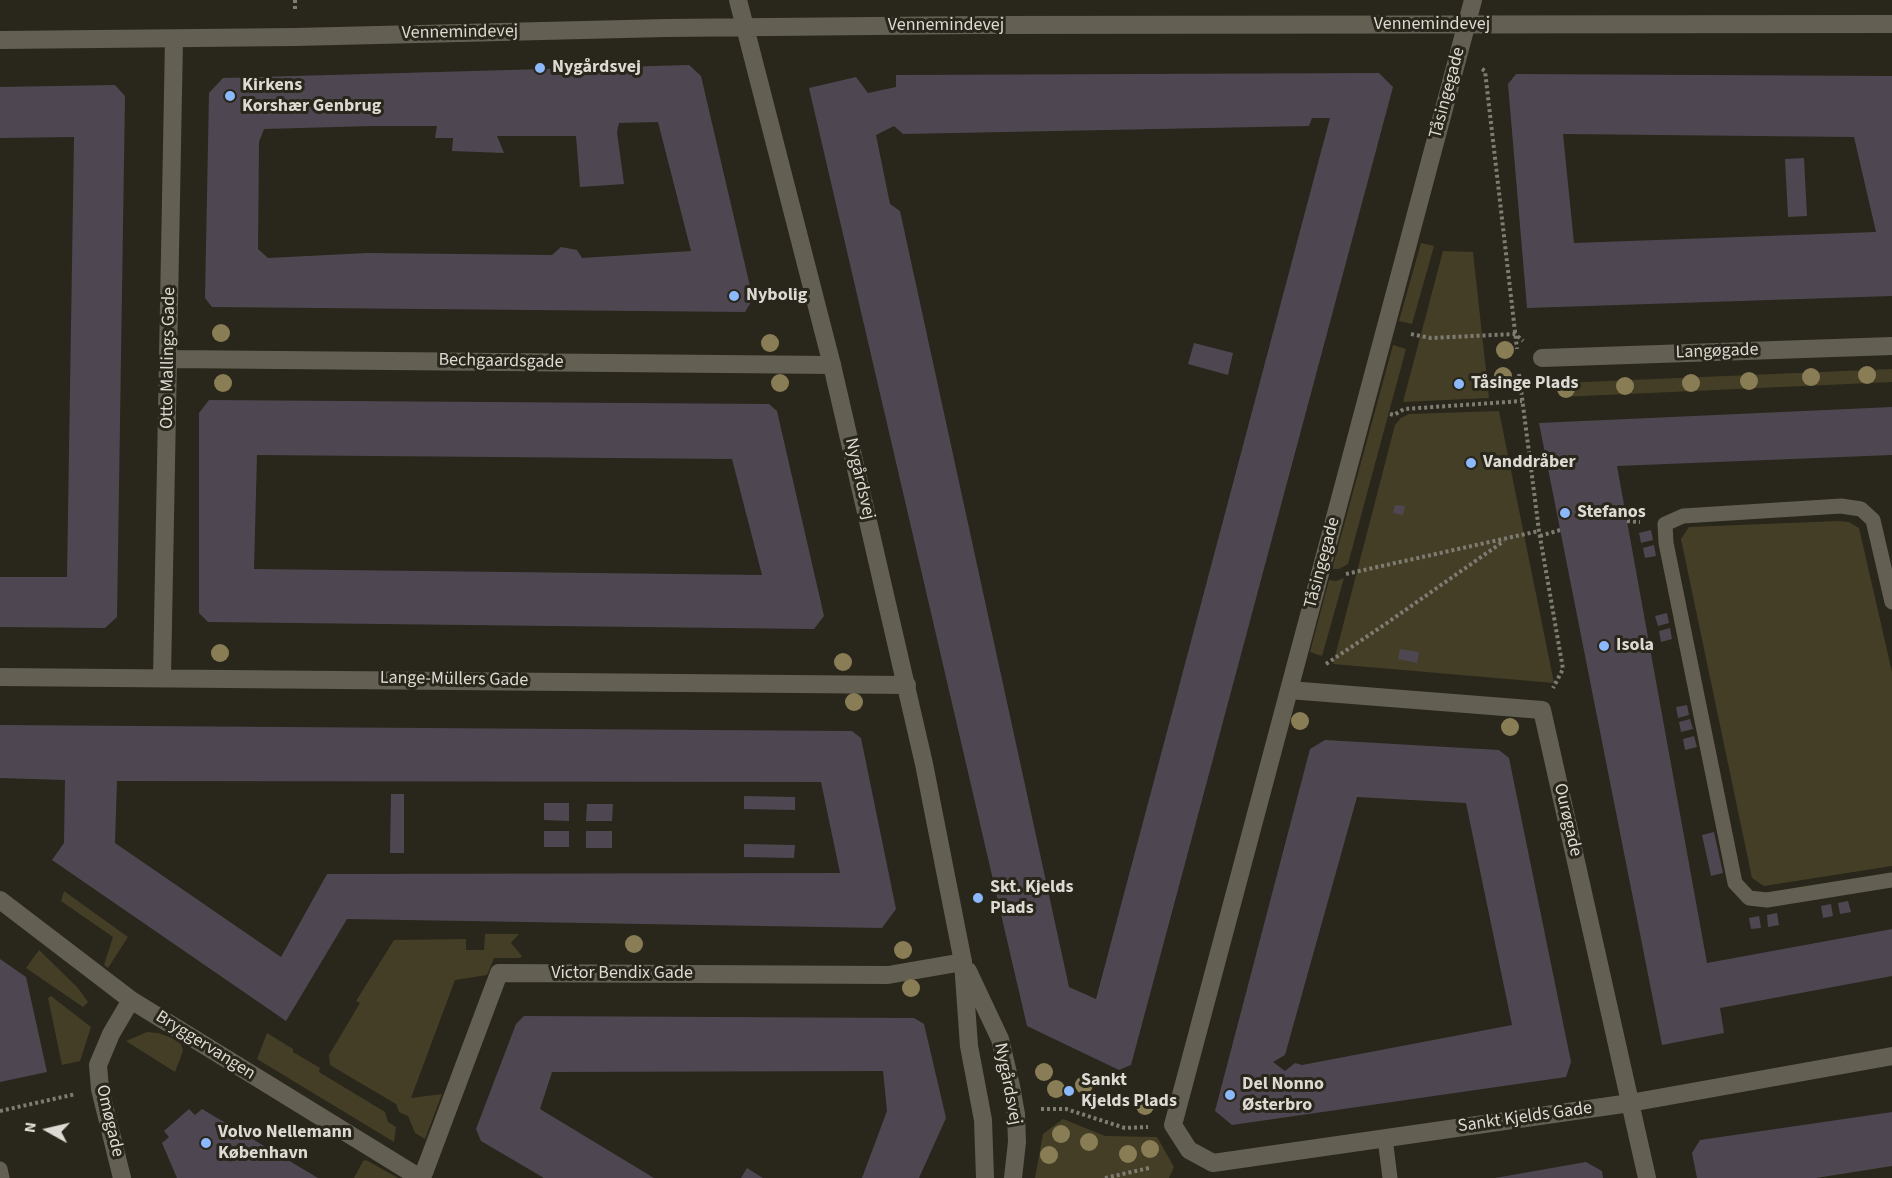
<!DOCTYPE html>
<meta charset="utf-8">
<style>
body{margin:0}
#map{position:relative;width:1892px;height:1178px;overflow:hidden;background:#29261b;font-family:"Source Sans 3",sans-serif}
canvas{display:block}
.north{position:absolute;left:18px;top:1100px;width:60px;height:60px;-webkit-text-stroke:4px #29261b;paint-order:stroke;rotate:278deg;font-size:16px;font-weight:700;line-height:24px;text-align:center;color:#dcdad3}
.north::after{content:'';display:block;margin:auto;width:21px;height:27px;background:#dcdad3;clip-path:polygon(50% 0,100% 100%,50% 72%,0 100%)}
</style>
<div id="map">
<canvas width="1892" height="1178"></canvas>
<div class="north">N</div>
</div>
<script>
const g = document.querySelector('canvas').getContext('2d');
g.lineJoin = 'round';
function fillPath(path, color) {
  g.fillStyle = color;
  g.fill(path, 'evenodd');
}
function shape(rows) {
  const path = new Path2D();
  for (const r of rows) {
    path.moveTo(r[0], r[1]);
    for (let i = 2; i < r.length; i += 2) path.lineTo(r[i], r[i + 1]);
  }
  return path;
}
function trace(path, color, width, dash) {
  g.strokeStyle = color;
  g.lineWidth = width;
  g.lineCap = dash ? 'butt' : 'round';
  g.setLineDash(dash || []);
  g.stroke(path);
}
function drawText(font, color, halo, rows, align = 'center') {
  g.font = font + ' "Source Sans 3",sans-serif';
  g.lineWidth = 6;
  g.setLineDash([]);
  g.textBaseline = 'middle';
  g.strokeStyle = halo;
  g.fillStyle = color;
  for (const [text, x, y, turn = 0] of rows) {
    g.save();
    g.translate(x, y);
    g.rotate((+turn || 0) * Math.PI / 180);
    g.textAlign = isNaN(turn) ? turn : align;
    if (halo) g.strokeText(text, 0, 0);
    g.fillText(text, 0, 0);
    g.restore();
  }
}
fillPath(shape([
 [1421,243,1434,246,1412,324,1399,321],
 [1443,251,1473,252,1489,398,1403,402],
 [1393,345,1406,349,1348,564,1339,569,1332,569],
 [1892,369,1892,382,1561,397,1560,383],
 [1499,411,1554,683,1333,664,1395,425,1401,418,1409,414],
 [1839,521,1849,522,1859,528,1892,672,1892,866,1764,886,1752,878,1681,539,1689,527],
 [1344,578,1322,656,1310,652,1329,580,1336,581],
 [64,891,128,937,108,968,104,965,113,937,61,901],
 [485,934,519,934,511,943,522,956,520,958,494,958,487,975,455,980,411,1098,442,1094,425,1139,415,1133,408,1116,399,1112,396,1104,330,1065,329,1055,360,1003,356,1001,394,940,466,939,466,950,484,950],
 [39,950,78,988,88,1002,83,1007,26,968],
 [51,996,91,1027,80,1061,62,1065,48,998],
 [147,1032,158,1033,172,1038,181,1044,183,1051,175,1072,126,1041],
 [267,1033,293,1049,293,1052,320,1068,319,1072,385,1112,388,1122,396,1127,394,1142,257,1059],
 [1063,1119,1105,1136,1157,1137,1174,1167,1169,1178,1035,1178,1043,1134],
 [366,1160,398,1178,354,1178,363,1161]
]), '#453e26');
fillPath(shape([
 [689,65,701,76,753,299,745,312,212,307,205,298,209,93,223,78],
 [658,122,691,251,582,258,577,250,561,247,552,255,367,253,268,258,258,249,259,142,264,129,373,126,437,126,435,138,453,138,452,151,504,153,497,136,576,136,580,187,624,184,617,132,619,123],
 [1379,73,1393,87,1131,1065,1119,1070,1027,1026,809,88,856,77,868,93,896,87,896,75],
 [1312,118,1330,118,1096,999,1069,987,900,211,890,204,876,135,894,126,903,134,1309,126],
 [1516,74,1892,76,1892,296,1527,308,1508,84],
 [1563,134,1854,137,1876,232,1574,243],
 [115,85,125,96,117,617,105,628,0,627,0,577,67,577,74,137,0,138,0,87],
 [1804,158,1807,216,1788,217,1785,159],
 [1194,343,1233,353,1228,375,1188,364],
 [209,400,769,404,777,411,824,616,814,629,208,622,199,613,199,413],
 [257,455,732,459,762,575,254,569],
 [1892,407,1892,455,1617,466,1707,963,1892,929,1892,976,1720,1008,1724,1033,1662,1045,1539,423],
 [1395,505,1405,506,1403,515,1393,513],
 [1651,530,1653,540,1641,543,1639,533],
 [1654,545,1656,556,1645,558,1643,548],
 [1667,613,1669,623,1658,626,1655,616],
 [1670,628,1672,639,1661,642,1659,631],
 [1400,649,1419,652,1417,663,1398,659],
 [1687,705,1689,715,1678,718,1676,707],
 [1690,719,1693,729,1681,732,1679,722],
 [0,725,852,731,861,738,896,909,882,928,347,919,286,1021,52,860,64,843,65,780,0,778],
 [117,781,821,782,840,873,327,874,281,957,115,843],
 [1694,736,1697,747,1685,750,1683,739],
 [1325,740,1499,750,1509,758,1571,1062,1566,1077,1232,1125,1215,1111,1310,749],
 [1357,797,1466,803,1512,1025,1302,1065,1295,1063,1285,1071,1273,1062,1285,1055],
 [391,794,404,794,404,853,390,853],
 [744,796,795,797,795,810,744,809],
 [544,803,569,803,569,821,544,820],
 [587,804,613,804,612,821,586,821],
 [544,831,569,831,569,847,544,847],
 [586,831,612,831,612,848,586,848],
 [1714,832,1723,873,1711,876,1702,835],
 [744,844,795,845,794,858,744,857],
 [1848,901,1851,912,1840,914,1838,903],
 [1831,904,1833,916,1823,918,1821,906],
 [1777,913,1779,925,1768,927,1767,915],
 [1759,916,1761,928,1751,929,1749,918],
 [0,959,26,977,47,1072,0,1082],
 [524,1016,914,1018,924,1024,946,1118,919,1178,862,1178,887,1111,883,1071,552,1072,540,1109,654,1178,544,1178,481,1141,476,1129,516,1024],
 [189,1109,195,1115,202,1109,318,1178,177,1178,162,1143,169,1137,164,1131],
 [1892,1112,1892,1166,1816,1178,1697,1178,1692,1153,1700,1140],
 [1586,1162,1602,1171,1603,1178,1495,1178],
 [747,1168,763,1178,741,1178]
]), '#4e4751');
trace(shape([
 [295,0,295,12],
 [1482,69,1485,71,1517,349],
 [1411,334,1431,338,1515,334,1523,341],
 [1519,374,1539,531,1563,669,1553,688],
 [1390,414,1394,415,1404,409,1522,401],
 [1627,521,1640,522],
 [1540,536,1560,530],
 [1346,574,1539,531],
 [1326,664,1384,625,1504,541],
 [1041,1109,1066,1109,1125,1128,1148,1127],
 [0,1111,76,1094],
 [1105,1178,1149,1168]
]), '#7f7c73', 4, [3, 3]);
trace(shape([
 [1892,602,1873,520,1861,509,1841,506,1683,516,1665,524,1666,543,1735,883,1749,898,1767,900,1892,880],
 [1385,1138,1390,1178],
 [0,1169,2,1178]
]), '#635f53', 15);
trace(shape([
 [1473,0,1173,1125,1189,1150,1213,1163,1630,1103,1892,1056],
 [1542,358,1892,346],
 [170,359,832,365],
 [0,677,907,685],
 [162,677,174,39],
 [1289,690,1542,710,1647,1178],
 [0,900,131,1000,420,1178],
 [122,1178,100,1089,98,1065,111,1034,131,1000],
 [422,1178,499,973,888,975,963,962]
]), '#635f53', 18);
trace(shape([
 [738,0,832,365,924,764,963,962,969,1046,983,1120,985,1178],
 [0,40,295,37,666,28,977,25,1892,24],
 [968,971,1000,1039,1011,1086,1016,1114,1017,1142,1013,1178]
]), '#635f53', 18);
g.fillStyle = '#897d56';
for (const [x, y] of [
 [221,333],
 [770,343],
 [1505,350],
 [1867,375],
 [1503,376],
 [1811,377],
 [1749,381],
 [223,383],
 [780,383],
 [1691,383],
 [1625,386],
 [1566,389],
 [220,653],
 [843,662],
 [854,702],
 [1300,721],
 [1510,727],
 [634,944],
 [903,950],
 [911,988],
 [1044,1072],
 [1084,1085],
 [1056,1089],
 [1145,1106],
 [1061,1134],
 [1089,1142],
 [1150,1149],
 [1128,1154],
 [1049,1155]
]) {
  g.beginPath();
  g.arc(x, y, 9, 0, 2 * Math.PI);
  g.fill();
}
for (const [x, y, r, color] of [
 [540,68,6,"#8cb9fc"],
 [230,96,6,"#8cb9fc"],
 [734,296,6,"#8cb9fc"],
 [1459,384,6,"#8cb9fc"],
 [1471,463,6,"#8cb9fc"],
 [1565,513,6,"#8cb9fc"],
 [1604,646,6,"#8cb9fc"],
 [978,898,6,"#8cb9fc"],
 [1069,1091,6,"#8cb9fc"],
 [1230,1095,6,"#8cb9fc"],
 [206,1143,6,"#8cb9fc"]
]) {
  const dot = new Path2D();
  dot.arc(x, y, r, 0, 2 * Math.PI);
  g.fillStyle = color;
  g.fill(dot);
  trace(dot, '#29261b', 2);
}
drawText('18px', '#dcdad3', '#29261b', [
 ["Vennemindevej",1432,25],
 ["Vennemindevej",946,26],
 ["Vennemindevej",460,33,-1],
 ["Tåsingegade",1448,93,-75],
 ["Langøgade",1717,352,-2],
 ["Otto Mallings Gade",169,358,-89],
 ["Bechgaardsgade",501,362,1],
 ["Nygårdsvej",859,479,77],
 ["Tåsingegade",1323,563,-75],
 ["Lange-Müllers Gade",454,680,1],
 ["Ourøgade",1567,820,77],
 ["Victor Bendix Gade",622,974],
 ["Bryggervangen",205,1046,32],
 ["Nygårdsvej",1007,1084,79],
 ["Sankt Kjelds Gade",1525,1118,-8],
 ["Omøgade",109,1121,77]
]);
drawText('bold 18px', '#dcdad3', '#29261b', [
 ["Nygårdsvej",552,68],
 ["Kirkens",242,86],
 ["Korshær Genbrug",242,107],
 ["Nybolig",746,296],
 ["Tåsinge Plads",1471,384],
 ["Vanddråber",1483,463],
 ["Stefanos",1577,513],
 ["Isola",1616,646],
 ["Skt. Kjelds",990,888],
 ["Plads",990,909],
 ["Sankt",1081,1081],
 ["Kjelds Plads",1081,1102],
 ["Del Nonno",1242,1085],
 ["Østerbro",1242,1106],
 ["Volvo Nellemann",218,1133],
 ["København",218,1154]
], 'left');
</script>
